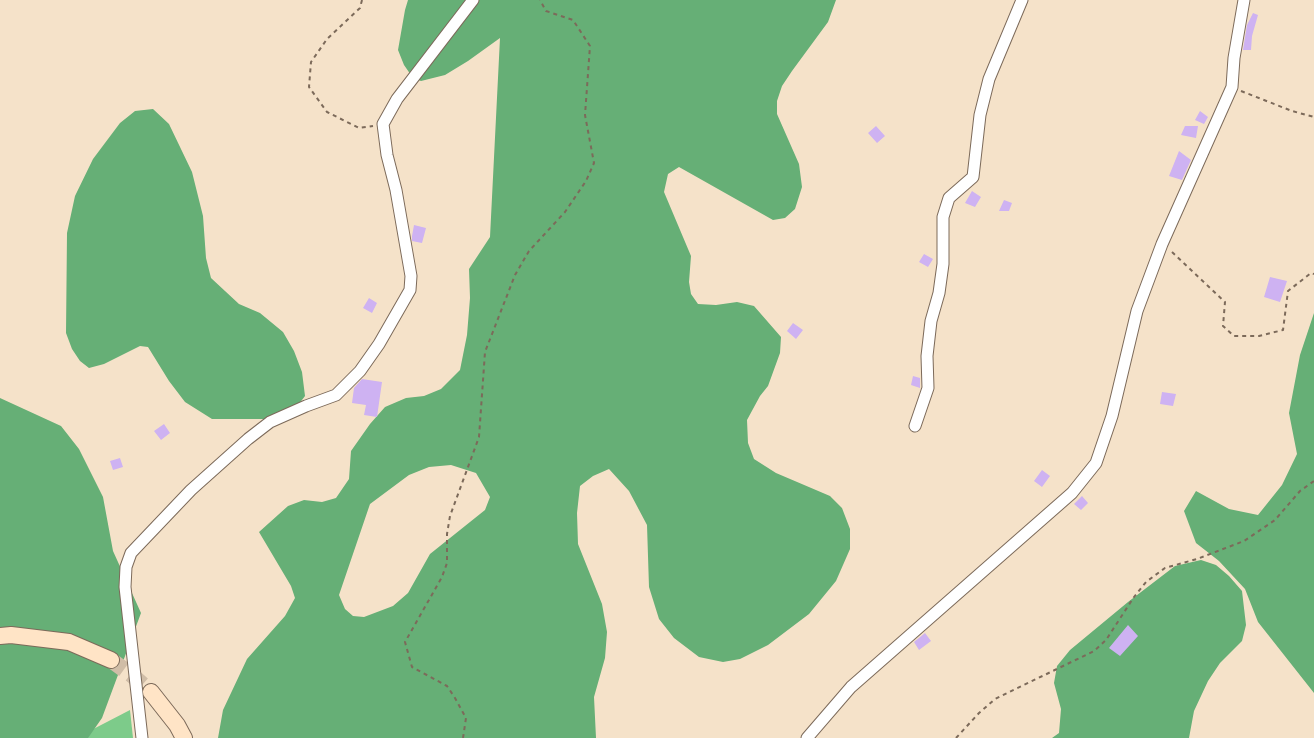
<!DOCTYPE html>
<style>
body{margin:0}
canvas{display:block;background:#f5e2c9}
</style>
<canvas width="1314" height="738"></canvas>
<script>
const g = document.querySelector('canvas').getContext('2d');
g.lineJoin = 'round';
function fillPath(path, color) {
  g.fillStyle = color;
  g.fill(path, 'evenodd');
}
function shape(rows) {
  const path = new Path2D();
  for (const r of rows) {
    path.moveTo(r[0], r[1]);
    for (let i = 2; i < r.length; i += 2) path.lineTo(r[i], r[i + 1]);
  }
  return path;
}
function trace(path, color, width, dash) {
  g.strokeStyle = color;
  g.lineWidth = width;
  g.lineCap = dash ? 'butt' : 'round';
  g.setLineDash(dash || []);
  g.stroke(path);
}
fillPath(shape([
 [130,710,133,738,76,738]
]), '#7dcb8a');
fillPath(shape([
 [408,0,836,0,828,22,792,71,782,86,777,101,777,114,799,164,802,187,795,209,785,218,773,220,679,167,668,174,664,192,691,256,689,282,691,294,698,304,716,305,737,302,754,306,781,337,780,353,768,386,760,396,747,420,748,443,754,459,776,473,830,496,842,508,850,529,850,549,836,581,809,614,768,645,740,659,723,662,699,657,674,638,659,619,649,587,647,525,629,491,609,469,593,476,580,486,577,513,578,544,602,604,607,632,605,658,594,697,596,738,218,738,223,710,247,659,285,616,295,598,291,586,259,532,288,506,304,500,322,502,336,498,349,479,351,451,370,424,385,407,406,398,424,396,441,389,460,370,467,335,470,298,469,269,490,237,500,38,468,61,445,75,421,81,413,78,404,65,398,50,405,10],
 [451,465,476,473,490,497,485,510,430,554,408,593,393,606,364,617,353,616,345,609,339,595,370,504,409,475,429,467],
 [153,109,169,124,192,172,203,216,206,258,211,278,239,304,260,313,283,332,294,351,302,372,305,396,292,413,274,419,212,419,185,402,169,381,148,347,140,346,104,364,89,368,80,361,72,349,66,333,67,233,75,196,93,159,120,123,135,111],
 [1314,313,1314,693,1258,622,1245,589,1219,561,1196,543,1184,511,1196,491,1229,509,1258,515,1282,485,1297,454,1289,413,1300,355],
 [0,398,61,426,79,449,103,497,113,551,141,613,102,718,88,738,0,738],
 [1201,560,1216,565,1229,576,1242,591,1246,625,1242,641,1220,663,1208,681,1194,711,1189,738,1052,738,1059,733,1061,709,1054,683,1057,666,1070,650,1128,602,1175,566]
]), '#66af76');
fillPath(shape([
 [1253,13,1258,15,1252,36,1251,50,1243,50,1247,25],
 [1200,111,1208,117,1204,124,1195,120],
 [876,126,885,136,877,143,868,133],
 [1185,126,1198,126,1196,138,1181,135],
 [1179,151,1191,160,1182,180,1169,176],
 [972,191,981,197,975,207,965,203],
 [1004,200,1012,203,1009,211,999,211],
 [414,225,426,228,422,243,412,241,412,236],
 [924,254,933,259,928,267,919,262],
 [1270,277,1287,281,1280,302,1264,297],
 [369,298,377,303,372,313,363,308],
 [793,323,803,330,796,339,787,331],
 [913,376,920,378,920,388,911,385],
 [362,379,382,382,377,417,364,415,366,405,352,403,354,388],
 [1162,392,1176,394,1173,406,1160,404],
 [164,424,170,433,161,440,154,431],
 [120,458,123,467,113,470,110,461],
 [1042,470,1050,476,1042,487,1034,481],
 [1082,496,1088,503,1081,510,1074,504],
 [1128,625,1138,636,1120,656,1109,648],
 [925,633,931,641,919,650,914,642]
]), '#ceb2f2');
trace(shape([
 [111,660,133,676,151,692]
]), '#d0bda7', 16, [16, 8]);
const street = shape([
 [915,426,928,388,927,356,931,321,939,293,943,264,943,217,949,198,973,177,980,115,989,79,1022,0],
 [142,738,125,587,126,567,131,553,191,490,248,439,270,422,306,406,336,395,360,371,379,344,410,290,411,276,396,190,387,155,383,124,397,99,473,0],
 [807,738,851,687,1072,493,1096,463,1112,416,1137,311,1162,244,1232,87,1234,58,1244,0]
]);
const secondary = shape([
 [0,636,11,635,69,642,111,660],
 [151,692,177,725,184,738]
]);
trace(street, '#7c6a5a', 13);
trace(secondary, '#7c6a5a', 18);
trace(shape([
 [362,0,360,8,327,39,311,62,309,87,327,112,359,128,373,126],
 [1241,91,1292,111,1314,117],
 [1172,252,1225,302,1223,326,1234,336,1259,336,1283,330,1288,291,1311,273,1314,274],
 [463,738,466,718,455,698,447,686,412,667,405,642,442,577,447,563,447,534,450,516,479,437,485,352,515,275,529,251,565,212,586,181,594,163,585,115,590,46,573,20,546,11,540,0],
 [956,738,979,713,995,699,1094,651,1106,640,1134,597,1146,582,1165,568,1197,559,1244,541,1275,520,1300,491,1314,481]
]), '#7c6a5a', 2, [4, 4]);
trace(street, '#fff', 11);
trace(secondary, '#ffe4c6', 16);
</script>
